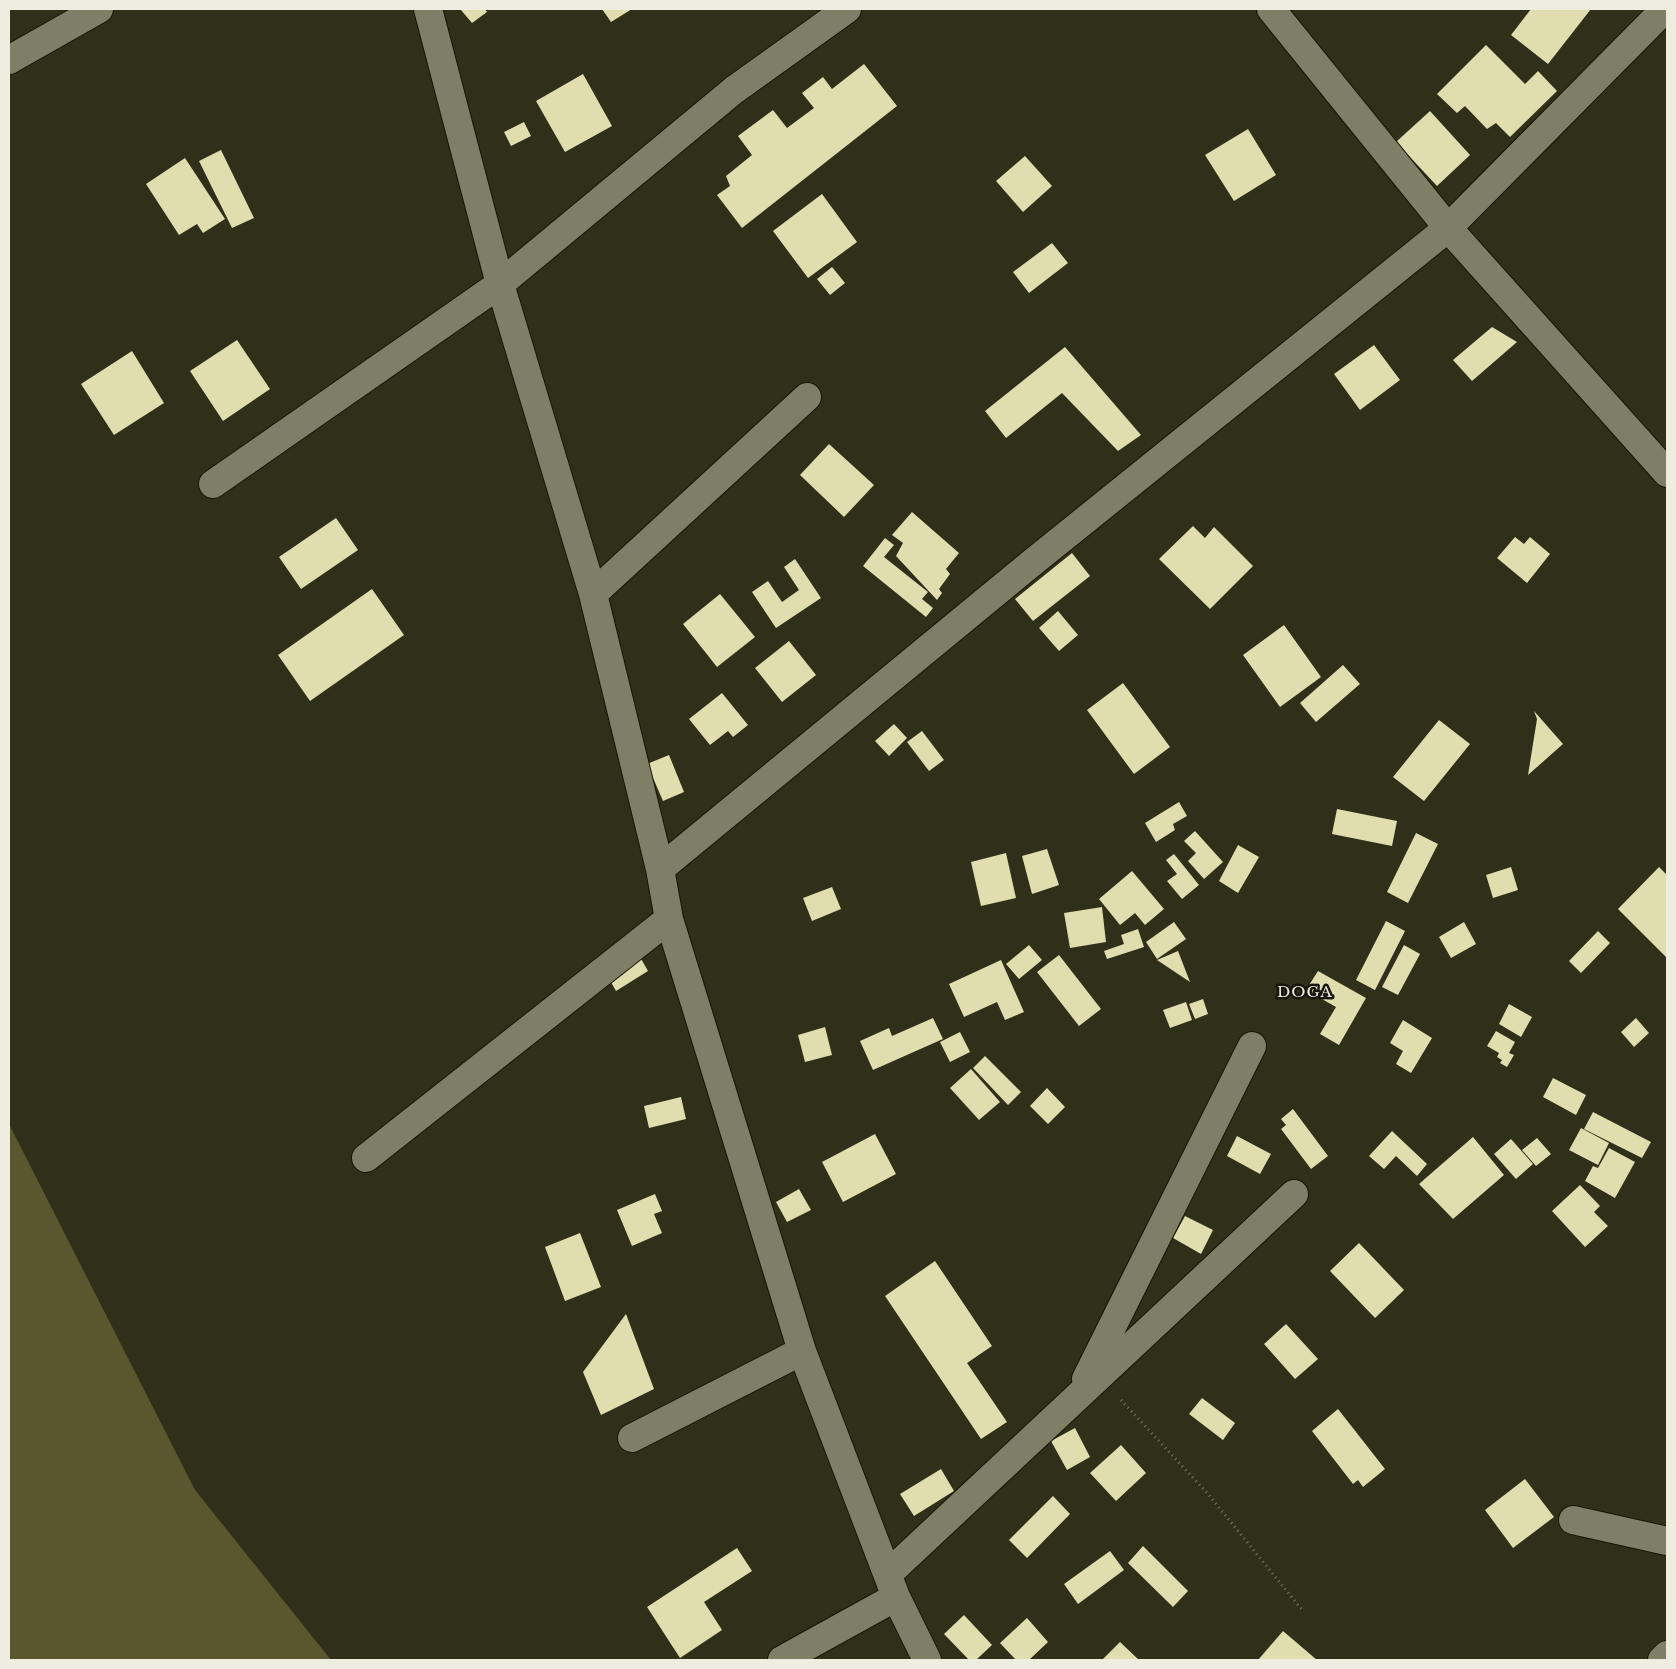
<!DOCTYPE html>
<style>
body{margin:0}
#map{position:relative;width:1676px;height:1669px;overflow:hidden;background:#302f1a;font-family:"Libre Baskerville",serif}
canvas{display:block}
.frame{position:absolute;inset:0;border:10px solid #eeede0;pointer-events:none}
</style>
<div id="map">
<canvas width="1676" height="1669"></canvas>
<div class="frame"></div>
</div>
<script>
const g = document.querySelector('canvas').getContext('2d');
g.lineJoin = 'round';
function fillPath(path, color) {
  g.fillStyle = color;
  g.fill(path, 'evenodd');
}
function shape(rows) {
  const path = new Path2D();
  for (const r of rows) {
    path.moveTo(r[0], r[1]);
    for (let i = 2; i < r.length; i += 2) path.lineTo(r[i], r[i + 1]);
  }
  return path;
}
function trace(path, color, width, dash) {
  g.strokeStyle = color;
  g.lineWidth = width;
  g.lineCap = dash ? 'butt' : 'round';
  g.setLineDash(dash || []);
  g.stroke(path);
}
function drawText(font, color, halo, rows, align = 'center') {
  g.font = font + ' "Libre Baskerville",serif';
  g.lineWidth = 5;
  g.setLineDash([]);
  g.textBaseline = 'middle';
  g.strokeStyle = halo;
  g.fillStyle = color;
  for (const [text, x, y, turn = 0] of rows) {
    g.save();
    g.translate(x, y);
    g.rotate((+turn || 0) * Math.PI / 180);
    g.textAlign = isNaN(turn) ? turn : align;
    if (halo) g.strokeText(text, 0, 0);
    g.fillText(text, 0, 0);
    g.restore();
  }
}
fillPath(shape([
 [9,1124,195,1490,331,1660,9,1660]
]), '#5a572e');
fillPath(shape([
 [485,9,487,12,472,23,461,10],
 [602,9,632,9,611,22],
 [1531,9,1591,9,1548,64,1511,35],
 [1486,45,1525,84,1538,71,1557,91,1510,137,1496,123,1487,129,1465,106,1457,113,1437,94],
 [864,64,897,106,742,228,717,195,730,186,726,176,752,155,738,136,773,110,787,128,814,108,802,93,823,77,832,89],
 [583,74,612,126,565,152,536,101],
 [1430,111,1470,155,1437,186,1396,142],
 [524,122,531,136,511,146,504,132],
 [1248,129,1276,175,1234,201,1205,155],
 [221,150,254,218,232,228,199,161],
 [1025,156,1052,186,1023,212,996,181],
 [185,158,225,219,203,233,197,224,179,235,146,184],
 [822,194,857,242,808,278,773,231],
 [1052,243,1068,263,1029,293,1013,272],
 [832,267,845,283,830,295,817,279],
 [1492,327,1517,342,1472,381,1453,360],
 [237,340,270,389,223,421,190,371],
 [1374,345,1400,380,1360,410,1334,374],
 [1065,347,1141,435,1118,451,1062,393,1006,438,985,411],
 [132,351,164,403,114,435,81,384],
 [829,444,874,485,844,517,800,475],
 [912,512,959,553,946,569,950,574,939,589,942,593,937,600,896,556,903,543,892,535],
 [336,518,358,550,301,589,279,557],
 [1193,526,1205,538,1214,527,1253,566,1210,609,1159,559],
 [1515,537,1524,544,1530,537,1550,554,1527,583,1497,558],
 [885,538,894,545,884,557,928,592,922,599,933,608,926,617,863,566],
 [1072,553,1090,576,1033,621,1015,599],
 [795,559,821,598,776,628,752,592,768,581,782,602,799,590,784,567],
 [372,589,404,635,310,701,278,655],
 [720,594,755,637,717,667,683,624],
 [1058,611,1078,635,1059,651,1039,628],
 [1284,625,1321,677,1280,707,1243,655],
 [789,641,816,675,782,702,755,668],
 [1343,665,1360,684,1316,722,1300,703],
 [1123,683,1170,747,1134,774,1087,710],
 [722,693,748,725,733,737,728,731,710,745,689,719],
 [1534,711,1563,744,1528,775,1537,719],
 [1439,720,1470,744,1424,801,1393,777],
 [894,724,907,738,889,756,875,741],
 [922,731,944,760,929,771,907,742],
 [669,755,684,792,663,801,647,764],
 [1179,802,1187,816,1173,824,1175,830,1156,842,1145,823],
 [1337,809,1397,821,1392,846,1332,834],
 [1195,831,1223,862,1204,879,1188,861,1196,853,1184,841],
 [1416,833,1438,844,1408,903,1387,892],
 [1238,845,1259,857,1238,893,1219,881],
 [1047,849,1059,885,1032,894,1022,856],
 [1006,853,1016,898,981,906,971,862],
 [1174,854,1199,885,1182,899,1167,881,1177,874,1166,860],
 [1511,867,1518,890,1493,898,1486,875],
 [1659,867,1667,875,1667,958,1618,909],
 [1132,871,1164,909,1145,925,1135,913,1120,925,1099,899],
 [832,887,841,909,812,921,803,898],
 [1102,907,1106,942,1070,948,1064,913],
 [1386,921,1405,931,1375,990,1356,980],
 [1174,922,1186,939,1157,959,1146,942],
 [1464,922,1476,944,1451,958,1439,937],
 [1138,929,1144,947,1107,959,1104,951,1124,944,1121,935],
 [1598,931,1610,943,1581,973,1569,961],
 [1029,945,1042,960,1019,979,1006,964],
 [1404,945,1420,954,1398,995,1382,987],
 [1178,951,1190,982,1157,960],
 [1059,955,1101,1009,1079,1026,1037,972],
 [640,957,648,971,616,991,608,977],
 [1001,960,1024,1012,1005,1020,997,1002,964,1017,949,984],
 [1318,971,1366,998,1339,1045,1320,1034,1336,1007,1306,990],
 [1203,999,1208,1014,1195,1019,1189,1004],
 [1186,1002,1192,1020,1170,1028,1163,1010],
 [1509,1004,1532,1017,1521,1037,1499,1024],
 [933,1018,943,1039,873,1070,860,1041,889,1028,892,1036],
 [1636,1018,1649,1033,1634,1047,1621,1032],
 [1403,1020,1432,1038,1411,1073,1396,1064,1403,1051,1390,1043],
 [825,1027,832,1055,805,1062,798,1035],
 [1496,1031,1515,1042,1509,1053,1514,1055,1507,1067,1500,1063,1502,1060,1497,1057,1499,1053,1487,1046],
 [960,1032,970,1052,950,1062,940,1042],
 [985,1056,1021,1092,1008,1105,973,1068],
 [971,1069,1000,1102,979,1120,950,1088],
 [1553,1078,1586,1095,1576,1115,1543,1097],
 [1047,1088,1065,1107,1048,1124,1030,1106],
 [681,1097,686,1119,649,1128,644,1106],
 [1293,1109,1328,1156,1311,1169,1281,1129,1286,1125,1281,1119],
 [1593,1112,1651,1142,1642,1158,1584,1129],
 [1581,1128,1609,1143,1598,1165,1569,1150],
 [1392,1131,1427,1164,1417,1176,1396,1156,1384,1169,1369,1156],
 [875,1134,896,1174,843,1202,822,1162],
 [1237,1136,1271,1154,1260,1174,1227,1156],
 [1473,1137,1504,1175,1453,1219,1419,1184],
 [1537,1138,1551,1154,1536,1166,1522,1150],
 [1511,1139,1533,1164,1516,1179,1494,1154],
 [1609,1148,1635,1162,1615,1198,1585,1181,1593,1166,1598,1168],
 [1580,1185,1600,1206,1594,1212,1608,1226,1585,1247,1552,1211],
 [799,1189,811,1210,787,1222,776,1202],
 [655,1194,662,1211,654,1214,662,1233,632,1246,617,1210],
 [1185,1216,1213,1230,1201,1254,1173,1238],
 [580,1233,601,1287,565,1301,545,1247],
 [1359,1243,1404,1290,1375,1318,1330,1271],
 [935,1261,992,1346,967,1363,1007,1422,981,1439,885,1296],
 [626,1314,654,1389,601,1415,583,1372],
 [1286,1324,1318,1359,1295,1379,1264,1344],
 [1202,1398,1235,1423,1223,1440,1189,1414],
 [1338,1409,1385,1469,1363,1487,1358,1480,1353,1484,1312,1431],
 [1075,1428,1090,1457,1067,1470,1051,1441],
 [1121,1445,1146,1473,1116,1501,1090,1473],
 [941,1469,954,1491,914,1516,900,1494],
 [1525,1479,1554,1517,1513,1548,1485,1510],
 [1053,1496,1070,1514,1027,1558,1009,1540],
 [1143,1546,1188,1591,1173,1607,1128,1563],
 [737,1548,752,1571,704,1602,722,1630,680,1658,647,1607],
 [1110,1551,1124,1570,1078,1604,1064,1584],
 [964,1615,992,1645,976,1660,969,1660,944,1634],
 [1027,1618,1048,1642,1029,1660,1016,1660,1000,1643],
 [1283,1631,1317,1660,1258,1660],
 [1120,1642,1139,1660,1102,1660]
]), '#e0ddae');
const street = shape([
 [428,9,500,284,593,594,660,869,669,919,802,1351,896,1597,927,1660],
 [1271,9,1448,228,1667,473],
 [9,60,99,9],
 [213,484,500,284,734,90,847,9],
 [593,594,807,397],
 [660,869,1033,562,1448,228,1665,9],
 [366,1158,669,919],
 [1086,1379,1252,1046],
 [632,1438,802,1351],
 [1573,1520,1667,1541],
 [888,1574,1294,1194],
 [782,1660,896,1597],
 [1662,1660,1667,1655]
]);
trace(street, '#191704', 30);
trace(shape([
 [1121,1400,1208,1494,1303,1611]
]), '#787765', 3, [1, 4]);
trace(street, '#7f7e67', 28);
g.letterSpacing = '1px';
drawText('15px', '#eeede0', '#17160d', [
 ["DOGA",1305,993]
]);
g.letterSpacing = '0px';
</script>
